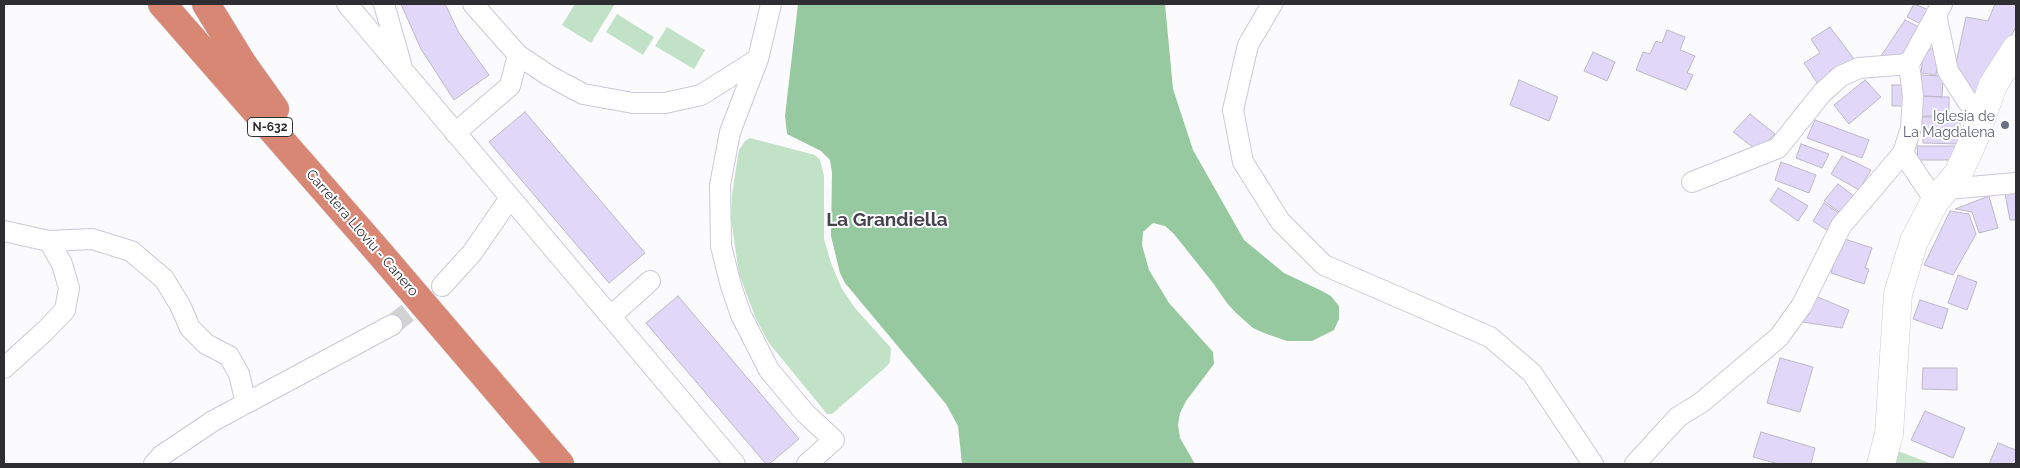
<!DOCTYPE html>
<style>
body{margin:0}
#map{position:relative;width:2020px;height:468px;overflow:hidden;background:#fbfafd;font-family:Raleway,sans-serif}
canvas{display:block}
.frame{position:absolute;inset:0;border:5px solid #2e2d32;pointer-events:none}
</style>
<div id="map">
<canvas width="2020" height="468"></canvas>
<div class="frame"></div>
</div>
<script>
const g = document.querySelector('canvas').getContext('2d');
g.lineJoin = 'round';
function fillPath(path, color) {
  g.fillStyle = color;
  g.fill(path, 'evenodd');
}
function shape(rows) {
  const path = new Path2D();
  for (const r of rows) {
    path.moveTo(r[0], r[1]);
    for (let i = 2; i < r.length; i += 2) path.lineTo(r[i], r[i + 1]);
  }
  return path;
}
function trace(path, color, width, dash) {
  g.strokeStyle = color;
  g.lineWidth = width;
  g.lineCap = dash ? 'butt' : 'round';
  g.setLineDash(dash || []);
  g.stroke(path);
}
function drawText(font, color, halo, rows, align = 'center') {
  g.font = font + ' Raleway,sans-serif';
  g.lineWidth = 4;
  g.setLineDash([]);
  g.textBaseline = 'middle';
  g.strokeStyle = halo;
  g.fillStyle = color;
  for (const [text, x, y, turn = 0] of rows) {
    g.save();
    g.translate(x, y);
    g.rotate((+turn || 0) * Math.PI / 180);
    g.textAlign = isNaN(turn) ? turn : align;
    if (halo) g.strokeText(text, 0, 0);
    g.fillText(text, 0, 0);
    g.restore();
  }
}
fillPath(shape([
 [575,4,615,4,591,43,562,25],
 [617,14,654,37,643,55,606,32],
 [667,27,705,50,694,69,655,46],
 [750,138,815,155,820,160,824,176,824,239,831,263,842,289,855,308,891,348,890,362,887,366,832,414,827,414,769,343,756,319,739,274,731,219,732,194,739,150,745,141],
 [1895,450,1932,464,1890,464]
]), '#c2e2c7');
fillPath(shape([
 [798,4,1165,4,1173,89,1193,150,1244,240,1284,273,1320,290,1331,296,1339,306,1339,319,1334,330,1312,341,1287,341,1264,333,1253,328,1235,312,1227,303,1213,283,1174,234,1165,226,1153,223,1143,232,1142,245,1149,270,1169,303,1213,352,1214,364,1186,401,1180,413,1178,425,1180,438,1195,464,962,464,958,426,946,404,845,283,840,273,831,236,832,173,830,160,821,151,787,134,785,116]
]), '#97c9a1');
const building = shape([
 [401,4,445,4,459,33,489,75,454,100,421,49,401,4],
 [1914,4,1929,10,1921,24,1907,17,1914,4],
 [1995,4,2016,4,2016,27,1977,99,1953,77,1966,17,1988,21,1995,4],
 [1905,20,1923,29,1904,60,1877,62,1905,20],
 [1830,27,1854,59,1818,84,1804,63,1820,53,1811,39,1830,27],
 [1667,30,1685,37,1680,50,1695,56,1687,73,1693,75,1686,90,1636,70,1643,52,1650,54,1656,41,1662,43,1667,30],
 [1924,48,1939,50,1936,75,1921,73,1924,48],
 [1593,52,1615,62,1607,81,1584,71,1593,52],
 [1919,75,1943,76,1942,97,1919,96,1919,75],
 [1519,80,1558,97,1549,121,1510,105,1519,80],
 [1865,80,1881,97,1849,124,1834,105,1865,80],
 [1892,85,1907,85,1908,106,1892,106,1892,85],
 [1919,96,1949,97,1949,116,1919,116,1919,96],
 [525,112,645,253,609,283,489,142,525,112],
 [1750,114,1775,134,1758,151,1733,132,1750,114],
 [1922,117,1960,117,1960,144,1923,143,1922,117],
 [1815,120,1869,140,1862,158,1807,138,1815,120],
 [1801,144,1829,154,1822,168,1796,158,1801,144],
 [1917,146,1955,146,1955,160,1918,160,1917,146],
 [1842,156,1871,170,1859,190,1831,174,1842,156],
 [1781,162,1816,175,1809,193,1775,180,1781,162],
 [1838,184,1855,197,1842,214,1824,201,1838,184],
 [1778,188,1808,206,1798,221,1770,201,1778,188],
 [2016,192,2016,220,2010,220,2005,194,2016,192],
 [1989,196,1998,228,1979,233,1972,212,1955,209,1989,196],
 [1824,203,1840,214,1828,231,1813,221,1824,203],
 [1950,211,1969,214,1976,234,1953,275,1924,265,1950,211],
 [1842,238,1872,248,1865,268,1869,269,1864,284,1831,273,1842,238],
 [1958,275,1977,282,1967,310,1948,303,1958,275],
 [678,296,799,439,769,464,766,464,646,323,678,296],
 [1815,296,1849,310,1842,328,1796,321,1815,296],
 [1920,300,1948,309,1942,329,1913,319,1920,300],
 [1780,358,1813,367,1800,412,1767,403,1780,358],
 [1923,368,1957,368,1957,390,1922,389,1923,368],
 [1925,411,1965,428,1953,458,1911,440,1925,411],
 [1761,432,1815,448,1811,464,1779,464,1753,457,1761,432],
 [1998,443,2016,450,2016,464,1989,464,1998,443]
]);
fillPath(building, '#e0d7f9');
trace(building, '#bcb9c6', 1);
trace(shape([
 [392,325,442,286]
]), '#d2d1d4', 20, [20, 10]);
const street = shape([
 [347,4,735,464],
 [384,4,401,64],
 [473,4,518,55,548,75,583,94,633,103,665,103,701,95,758,59],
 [771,4,758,59,730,132,720,185,721,246,731,286,741,315,769,370,805,413,834,440,807,464],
 [1272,4,1248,45,1233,110,1243,162,1280,221,1324,265,1490,337,1532,373,1593,464],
 [1936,14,1948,71,1968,102,1984,113],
 [455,133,510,86,518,55],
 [1903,153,1935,201],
 [1692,182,1778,148,1822,93,1841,76,1859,68,1909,64],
 [1947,189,2016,183],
 [4,231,49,241,92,239,131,251,164,279,180,305,190,328,206,344,229,356,239,374,246,403],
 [442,286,472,253,510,198],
 [611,316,650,281],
 [4,368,45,331,65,310,69,288,62,264,49,241],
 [154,464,161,456,213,421,392,325],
 [1635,464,1678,417,1702,402,1779,337,1802,305,1841,226,1903,153,1911,128,1913,96,1909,64,1942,4]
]);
const secondary = shape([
 [1881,464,1889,434,1898,294,1914,241,1935,201,1958,174,1974,139,1993,85,2016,49]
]);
const highway = shape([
 [162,4,377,250,560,464],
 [206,4,243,64,275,109]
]);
trace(street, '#ccc8d6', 22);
trace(secondary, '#ccc8d6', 29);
trace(highway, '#d5d5d6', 29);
trace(street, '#fff', 20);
trace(secondary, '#fff', 28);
trace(highway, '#d88775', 28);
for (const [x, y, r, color] of [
 [2005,125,5,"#6b7280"]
]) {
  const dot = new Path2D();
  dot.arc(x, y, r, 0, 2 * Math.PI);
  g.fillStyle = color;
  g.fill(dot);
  trace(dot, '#fff', 2);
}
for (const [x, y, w] of [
 [270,127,45]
]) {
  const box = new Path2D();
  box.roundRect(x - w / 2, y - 9.5, w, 19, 4);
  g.fillStyle = '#fff';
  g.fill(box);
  trace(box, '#2e2d32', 1);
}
drawText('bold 12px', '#2e2d32', null, [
 ["N-632",270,127]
]);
drawText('14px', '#5b616d', '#fff', [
 ["Iglesia de",1995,117],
 ["La Magdalena",1995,133]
], 'right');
drawText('14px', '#2e2d32', '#fff', [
 ["Carretera Lloviu - Canero",362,233,49]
]);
drawText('bold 19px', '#46434f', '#fff', [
 ["La Grandiella",887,220]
]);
</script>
